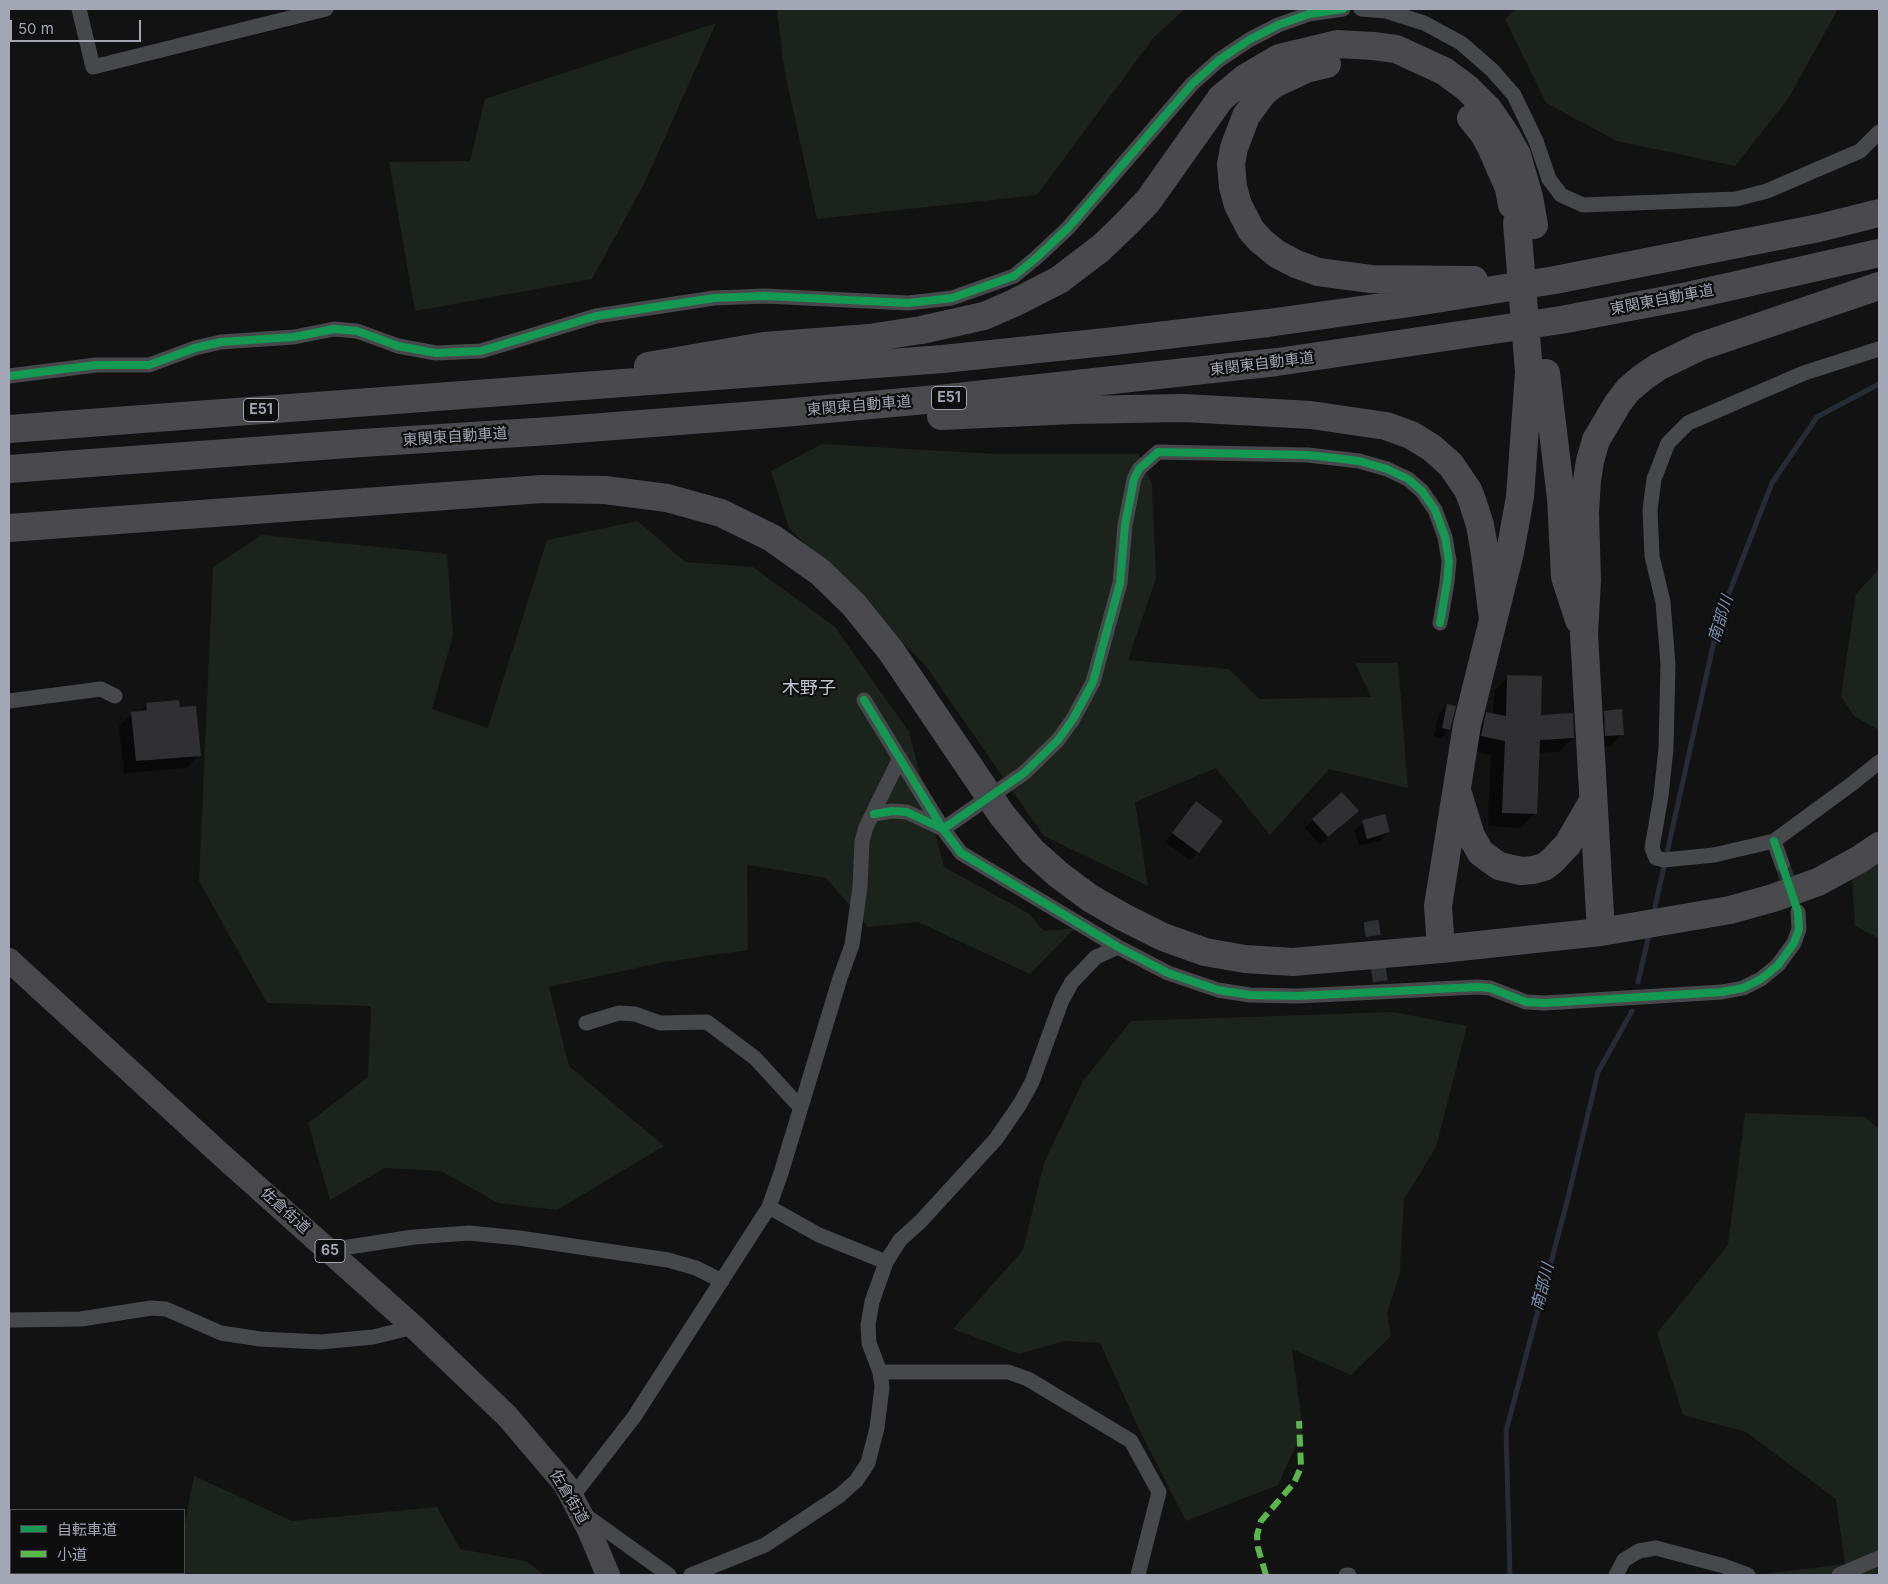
<!DOCTYPE html>
<meta charset="utf-8">
<style>
body{margin:0}
#map{position:relative;width:1888px;height:1584px;overflow:hidden;background:#121213;font-family:Inter,"Noto Sans JP",sans-serif}
canvas{display:block}
.frame{position:absolute;inset:0;border:10px solid #a2a6b5;pointer-events:none}
.legend{position:absolute;left:10px;top:1509px;width:175px;height:65px;box-sizing:border-box;background:#0d0d0e;border:1px solid #494a51;margin:0;padding:6px 9px;list-style:none;font-size:15px;color:#a2a6b5}
.legend li{display:flex;align-items:center;gap:10px;height:25px}
.legend b{width:25px;border:1px solid #494a51}
.scale{position:absolute;left:10px;top:20px;width:131px;height:22px;box-sizing:border-box;border:2px solid #a2a6b5;border-top:0;padding-left:6px;font-size:15px;line-height:18px;white-space:nowrap;color:#a2a6b5;-webkit-text-stroke:4px #0d0d0e;paint-order:stroke}
</style>
<div id="map">
<canvas width="1888" height="1584"></canvas>
<div class="frame"></div>
<ul class="legend">
<li><b style="height:6px;background:#139951"></b>自転車道</li>
<li><b style="height:6px;background:#58b947"></b>小道</li>
</ul>
<div class="scale">50 m</div>
</div>
<script>
const g = document.querySelector('canvas').getContext('2d');
g.lineJoin = 'round';
function fillPath(path, color) {
  g.fillStyle = color;
  g.fill(path, 'evenodd');
}
function shape(rows) {
  const path = new Path2D();
  for (const r of rows) {
    path.moveTo(r[0], r[1]);
    for (let i = 2; i < r.length; i += 2) path.lineTo(r[i], r[i + 1]);
  }
  return path;
}
function trace(path, color, width, dash) {
  g.strokeStyle = color;
  g.lineWidth = width;
  g.lineCap = dash ? 'butt' : 'round';
  g.setLineDash(dash || []);
  g.stroke(path);
}
function drawText(font, color, halo, rows, align = 'center') {
  g.font = font + ' Inter,"Noto Sans JP",sans-serif';
  g.lineWidth = 4.5;
  g.setLineDash([]);
  g.textBaseline = 'middle';
  g.strokeStyle = halo;
  g.fillStyle = color;
  for (const [text, x, y, turn = 0] of rows) {
    g.save();
    g.translate(x, y);
    g.rotate((+turn || 0) * Math.PI / 180);
    g.textAlign = isNaN(turn) ? turn : align;
    if (halo) g.strokeText(text, 0, 0);
    g.fillText(text, 0, 0);
    g.restore();
  }
}
fillPath(shape([
 [777,9,1185,9,1154,37,1037,195,817,219,784,68],
 [1515,9,1838,9,1788,99,1735,166,1617,141,1546,103,1505,19],
 [716,23,645,182,592,279,415,311,389,162,470,161,485,99],
 [822,444,996,454,1138,454,1152,483,1156,578,1128,660,1229,669,1259,699,1371,697,1355,663,1398,663,1408,788,1329,769,1270,835,1216,768,1135,802,1148,886,1044,836,925,665,789,528,771,471],
 [638,521,685,562,753,567,835,627,909,732,944,867,1028,913,1044,931,1075,928,1030,974,918,922,868,927,826,878,747,865,748,950,664,962,549,987,569,1066,664,1146,557,1210,498,1203,441,1171,385,1168,330,1200,308,1123,368,1077,371,1006,267,1003,199,881,213,567,262,535,447,554,453,635,432,709,488,728,547,540],
 [1879,569,1879,730,1854,716,1841,696,1856,594],
 [1879,853,1879,938,1855,926,1852,876],
 [1393,1012,1467,1026,1436,1147,1404,1199,1400,1273,1387,1313,1391,1336,1351,1375,1292,1349,1303,1430,1278,1485,1186,1521,1140,1431,1100,1343,1064,1341,1019,1354,953,1329,1023,1250,1044,1163,1083,1081,1131,1021],
 [1745,1113,1865,1117,1879,1129,1879,1575,1755,1575,1845,1564,1836,1499,1746,1432,1683,1415,1657,1333,1728,1245],
 [194,1476,292,1521,437,1507,460,1549,526,1561,544,1575,169,1575,169,1573,184,1573,184,1529]
]), '#1c231d');
fillPath(shape([
 [1508,677,1539,716,1573,738,1559,752,1538,753,1535,813,1521,828,1488,826,1491,755,1467,750,1472,728,1487,714,1493,715,1494,691],
 [147,704,179,709,199,755,187,768,124,773,119,726,132,713,138,712],
 [1447,706,1449,730,1441,738,1434,736,1439,714],
 [1605,712,1622,734,1610,747,1593,748,1592,724],
 [1196,803,1198,852,1190,860,1165,842],
 [1349,819,1320,845,1305,828,1313,820],
 [1363,822,1389,832,1381,840,1359,846,1355,830]
]), '#0007');
trace(shape([
 [1655,907,1719,619,1772,483,1817,417,1879,384],
 [1638,982,1648,939],
 [1510,1575,1506,1431,1567,1202,1598,1072,1632,1011]
]), '#262c35', 5);
fillPath(shape([
 [1507,675,1542,676,1541,715,1573,713,1574,738,1540,740,1537,814,1502,813,1505,741,1481,736,1486,712,1506,716],
 [179,700,180,707,196,706,201,756,136,761,131,712,147,710,146,703],
 [1447,704,1456,706,1450,730,1442,728],
 [1622,709,1624,735,1605,736,1604,711],
 [1342,792,1359,811,1328,837,1312,819],
 [1196,801,1223,821,1199,853,1172,833],
 [1385,814,1390,832,1367,839,1362,820]
]), '#303032');
trace(shape([
 [1782,864,1794,898],
 [1371,921,1382,992]
]), '#2f3033', 15, [15, 8]);
trace(shape([
 [79,9,93,67,326,9],
 [1361,9,1386,11,1424,23,1461,43,1492,70,1514,95,1536,141,1549,179,1561,195,1583,205,1736,199,1767,191,1860,151,1879,132],
 [1879,349,1804,373,1688,423,1668,443,1654,479,1650,510,1652,556,1663,602,1668,664,1666,748,1661,796,1652,848,1656,858,1664,860,1714,855,1774,841,1853,783,1879,762],
 [9,376,96,365,149,365,195,348,221,342,294,337,334,329,357,331,398,346,436,353,481,351,596,316,714,298,765,296,908,303,952,298,1014,276,1036,258,1068,228,1192,84,1219,60,1249,40,1278,25,1309,14,1343,9],
 [864,700,943,829,961,853,1118,947,1168,973,1218,990,1250,995,1298,996,1477,987,1490,988,1526,1002,1545,1003,1722,992,1743,988,1761,979,1778,965,1794,943,1799,929,1798,912],
 [9,701,101,689,115,696],
 [1024,773,1058,740,1073,719,1093,682,1120,583,1125,525,1134,479,1139,469,1158,452,1308,455,1359,461,1387,469,1408,479,1422,491,1435,510,1445,537,1449,561,1447,583,1440,623],
 [874,814,892,811,907,812,943,829],
 [1774,841,1782,864],
 [586,1023,619,1013,635,1014,660,1023,707,1022,755,1058,800,1107],
 [769,1207,819,1235,886,1262],
 [329,1250,414,1237,469,1233,519,1238,668,1260,696,1268,722,1281],
 [9,1320,81,1319,151,1308,166,1309,221,1333,260,1339,321,1342,373,1337,414,1327],
 [880,1372,1008,1372,1028,1379,1131,1441,1159,1492,1138,1575],
 [572,1497,634,1417,769,1207,781,1173,840,978,852,945,860,887,862,841,866,827,900,758],
 [585,1515,669,1575],
 [691,1575,765,1545,839,1496,856,1481,868,1463,877,1428,882,1387,880,1372,869,1343,868,1325,872,1302,886,1262,900,1240,921,1221,996,1139,1020,1104,1032,1082,1062,1000,1072,982,1096,957,1118,947],
 [1346,1575,1349,1575],
 [1616,1575,1624,1560,1639,1551,1656,1548,1724,1566,1748,1575],
 [1839,1575,1879,1558]
]), '#46484c', 15);
trace(shape([
 [9,960,217,1151,414,1327,507,1416,565,1484,589,1530,608,1575]
]), '#49494d', 24);
trace(shape([
 [1327,64,1306,69,1274,84,1263,93,1246,116,1234,148,1231,164,1233,187,1238,205,1251,230,1261,241,1277,254,1296,264,1318,272,1371,279,1474,280],
 [1471,118,1484,134,1491,147,1509,188,1512,205],
 [648,366,764,346,869,338,921,330,984,316,1014,303,1059,280,1101,248,1126,224,1148,201,1221,98,1245,78,1279,58,1337,44,1373,46,1396,49,1444,71,1467,88,1489,110,1506,135,1517,155,1529,197,1534,225],
 [1546,373,1561,498,1565,577,1579,620],
 [941,416,1074,410,1184,408,1311,415,1386,426,1411,435,1432,448,1451,465,1468,490,1472,500,1480,525,1485,554,1493,620],
 [9,429,943,359,1115,341,1268,323,1417,302,1555,280,1819,228,1879,213],
 [9,469,362,443,550,431,783,413,948,398,1277,362,1561,320,1688,296,1879,253],
 [9,528,542,489,605,490,667,498,721,513,772,538,820,572,854,605,891,651,1002,815,1032,851,1059,875,1090,898,1123,917,1163,937,1205,952,1245,959,1293,962,1441,949,1601,932,1730,910,1773,898,1818,882,1860,859,1879,846],
 [1458,794,1471,836,1481,853,1499,866,1521,871,1533,870,1544,867,1552,861,1568,844,1593,801],
 [1601,932,1584,634,1587,580,1585,513,1587,480,1590,461,1596,440,1618,403,1628,390,1642,378,1658,367,1699,347,1879,286],
 [1441,949,1438,906,1467,725,1510,552,1520,497,1529,372]
]), '#49494e', 28);
trace(shape([
 [943,829,1024,773]
]), '#46484c', 15);
trace(shape([
 [1517,223,1529,372]
]), '#49494e', 28);
trace(shape([
 [1266,1575,1258,1548,1257,1535,1261,1521,1294,1483,1301,1467,1299,1421]
]), '#58b947', 6, [12, 6]);
trace(shape([
 [9,376,96,365,149,365,195,348,221,342,294,337,334,329,357,331,398,346,436,353,481,351,596,316,714,298,765,296,908,303,952,298,1014,276,1036,258,1068,228,1192,84,1219,60,1249,40,1278,25,1309,14,1343,9],
 [864,700,943,829,961,853,1118,947,1168,973,1218,990,1250,995,1298,996,1477,987,1490,988,1526,1002,1545,1003,1722,992,1743,988,1761,979,1778,965,1794,943,1799,929,1798,912,1774,841],
 [874,814,892,811,907,812,943,829,1024,773,1058,740,1073,719,1093,682,1120,583,1125,525,1134,479,1139,469,1158,452,1308,455,1359,461,1387,469,1408,479,1422,491,1435,510,1445,537,1449,561,1447,583,1440,623]
]), '#139951', 8);
for (const [x, y, w] of [
 [949,398,35],
 [261,410,35],
 [330,1251,30]
]) {
  const box = new Path2D();
  box.roundRect(x - w / 2, y - 11.5, w, 23, 4);
  g.fillStyle = '#0d0d0e';
  g.fill(box);
  trace(box, '#a2a6b5', 1);
}
drawText('bold 14px', '#a2a6b5', null, [
 ["E51",949,398],
 ["E51",261,410],
 ["65",330,1251]
]);
drawText('15px', '#a2a6b5', '#0d0d0e', [
 ["東関東自動車道",1662,300,-11],
 ["東関東自動車道",1262,364,-7],
 ["東関東自動車道",859,406,-5],
 ["東関東自動車道",455,437,-4],
 ["佐倉街道",285,1211,42],
 ["佐倉街道",569,1497,59]
]);
drawText('italic 16px', '#7791b2', '#0d0d0e', [
 ["南部川",1721,619,-73],
 ["南部川",1543,1287,-76]
]);
drawText('18px', '#c3c6d1', '#0d0d0e', [
 ["木野子",809,689]
]);
</script>
